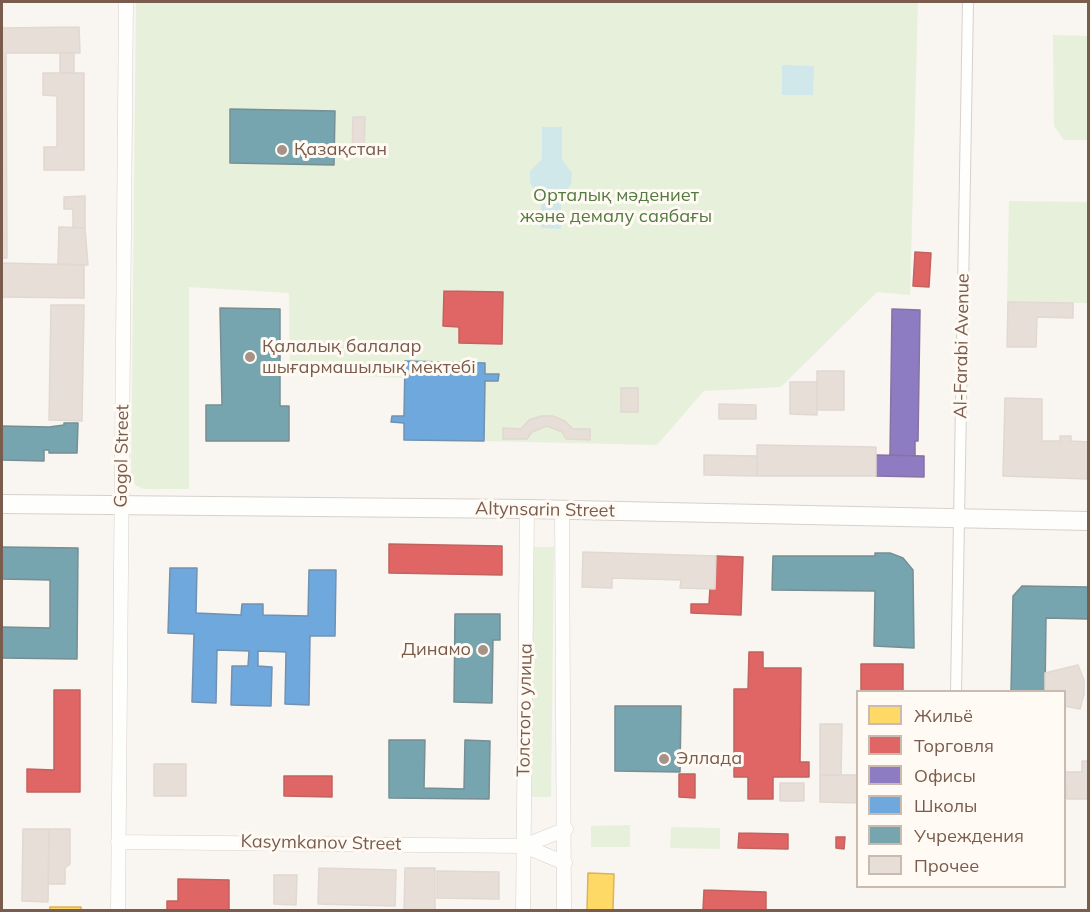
<!DOCTYPE html>
<meta charset="utf-8">
<style>
body{margin:0}
#map{position:relative;width:1090px;height:912px;overflow:hidden;background:#f9f5f0;font-family:Mulish,sans-serif}
canvas{display:block}
.frame{position:absolute;inset:0;border:3px solid #7a5c4d;pointer-events:none}
.legend{position:absolute;left:856px;top:690px;width:210px;height:198px;box-sizing:border-box;background:#fffaf3;border:2px solid #cabbb1;margin:0;padding:8px 10px;list-style:none;font-size:18px;color:#7a5c4d}
.legend li{display:flex;align-items:center;gap:12px;height:30px}
.legend b{width:30px;border:2px solid #cabbb1}
</style>
<div id="map">
<canvas width="1090" height="912"></canvas>
<div class="frame"></div>
<ul class="legend">
<li><b style="height:16px;background:#ffd966"></b>Жильё</li>
<li><b style="height:16px;background:#e06666"></b>Торговля</li>
<li><b style="height:16px;background:#8e7cc3"></b>Офисы</li>
<li><b style="height:16px;background:#6fa8dc"></b>Школы</li>
<li><b style="height:16px;background:#76a5af"></b>Учреждения</li>
<li><b style="height:16px;background:#e6ded7"></b>Прочее</li>
</ul>
</div>
<script>
const g = document.querySelector('canvas').getContext('2d');
g.lineJoin = 'round';
function fillPath(path, color) {
  g.fillStyle = color;
  g.fill(path, 'evenodd');
}
function shape(rows) {
  const path = new Path2D();
  for (const r of rows) {
    path.moveTo(r[0], r[1]);
    for (let i = 2; i < r.length; i += 2) path.lineTo(r[i], r[i + 1]);
  }
  return path;
}
function trace(path, color, width, dash) {
  g.strokeStyle = color;
  g.lineWidth = width;
  g.lineCap = dash ? 'butt' : 'round';
  g.setLineDash(dash || []);
  g.stroke(path);
}
function drawText(font, color, halo, rows, align = 'center') {
  g.font = font + ' Mulish,sans-serif';
  g.lineWidth = 6;
  g.setLineDash([]);
  g.textBaseline = 'middle';
  g.strokeStyle = halo;
  g.fillStyle = color;
  for (const [text, x, y, turn = 0] of rows) {
    g.save();
    g.translate(x, y);
    g.rotate((+turn || 0) * Math.PI / 180);
    g.textAlign = isNaN(turn) ? turn : align;
    if (halo) g.strokeText(text, 0, 0);
    g.fillText(text, 0, 0);
    g.restore();
  }
}
fillPath(shape([
 [136,2,918,2,910,295,877,292,781,387,704,391,657,445,484,441,485,381,498,381,498,374,405,378,290,373,289,293,189,287,189,489,144,489,135,485,131,475],
 [1053,35,1088,36,1088,140,1064,140,1054,126],
 [1009,201,1088,202,1088,303,1007,302],
 [533,547,554,547,551,797,529,797],
 [630,825,630,847,591,847,591,826],
 [671,827,720,828,720,849,670,848]
]), '#e7f0db');
fillPath(shape([
 [782,65,814,66,813,95,782,95],
 [542,127,562,127,562,160,572,173,571,184,561,196,561,229,541,228,541,196,535,192,530,182,530,171,542,159]
]), '#d0e8ea');
const homes = shape([
 [588,873,614,874,613,910,587,910,588,873],
 [50,907,81,907,81,910,50,910,50,907]
]);
fillPath(homes, '#ffd966');
trace(homes, '#d7b45e', 1.5);
const shops = shape([
 [915,252,931,253,929,287,913,286,915,252],
 [444,291,503,292,502,344,459,343,459,327,443,326,444,291],
 [389,544,502,546,502,575,389,573,389,544],
 [716,556,743,557,741,615,691,613,691,604,709,604,710,588,715,589,716,556],
 [749,652,763,652,763,668,801,668,800,762,809,762,809,777,773,777,773,799,748,799,748,777,734,777,734,689,748,689,749,652],
 [861,664,903,664,903,692,861,691,861,664],
 [54,690,80,690,80,792,27,792,27,769,54,770,54,690],
 [679,774,695,774,695,798,679,797,679,774],
 [284,776,332,776,332,797,284,796,284,776],
 [739,833,788,834,788,849,738,848,739,833],
 [836,837,845,837,844,849,836,848,836,837],
 [178,879,229,880,229,910,167,910,167,901,178,901,178,879],
 [704,890,766,892,766,910,703,910,704,890]
]);
fillPath(shops, '#e06666');
trace(shops, '#c1635e', 1.5);
const offices = shape([
 [892,309,920,310,918,441,915,441,915,456,890,455,892,309],
 [876,455,924,456,924,477,876,476,876,455]
]);
fillPath(offices, '#8e7cc3');
trace(offices, '#8872a0', 1.5);
const schools = shape([
 [405,361,485,363,485,374,499,374,498,381,485,381,484,441,404,440,404,423,391,422,392,416,404,416,405,361],
 [170,568,197,568,196,613,241,615,242,604,263,604,263,615,308,616,309,570,336,570,335,636,310,636,309,705,285,704,286,652,258,651,258,666,272,667,271,706,231,705,232,666,248,666,249,651,217,650,216,703,192,702,194,634,168,633,170,568]
]);
fillPath(schools, '#6fa8dc');
trace(schools, '#7291b1', 1.5);
const public = shape([
 [230,109,335,111,334,165,230,163,230,109],
 [220,308,280,309,280,406,289,406,289,441,206,441,206,405,222,405,220,308],
 [64,423,78,423,77,453,49,453,49,450,44,450,44,461,2,460,2,426,49,427,64,425,64,423],
 [2,547,78,548,77,659,2,658,2,627,50,628,50,580,2,579,2,547],
 [875,553,890,553,903,558,913,570,914,648,874,646,875,591,772,590,773,556,875,556,875,553],
 [1022,586,1088,587,1088,619,1046,618,1045,692,1011,692,1013,596,1022,586],
 [455,614,500,614,500,640,493,640,492,703,454,702,455,614],
 [615,706,681,706,680,772,615,771,615,706],
 [389,740,425,740,424,788,464,789,465,740,490,741,489,799,389,798,389,740]
]);
fillPath(public, '#76a5af');
trace(public, '#778f92', 1.5);
const building = shape([
 [79,27,80,53,6,53,7,258,2,258,2,28,79,27],
 [60,53,74,53,74,73,60,73,60,53],
 [43,73,84,73,84,170,44,170,44,147,57,147,57,96,43,95,43,73],
 [353,117,365,117,364,155,352,155,353,117],
 [85,196,85,228,73,228,73,209,64,209,64,197,85,196],
 [59,227,85,228,88,265,58,264,59,227],
 [2,263,84,265,84,298,2,297,2,263],
 [1008,302,1073,303,1073,318,1037,317,1036,347,1007,347,1008,302],
 [51,305,84,305,82,421,49,420,51,305],
 [817,371,844,371,844,410,817,410,817,371],
 [790,382,817,382,817,415,790,414,790,382],
 [621,388,638,388,638,412,621,412,621,388],
 [1005,398,1042,399,1042,441,1060,441,1060,436,1071,436,1071,441,1088,442,1088,479,1003,476,1005,398],
 [719,404,756,405,756,419,719,419,719,404],
 [541,416,553,416,565,421,573,429,590,429,590,440,566,439,562,432,547,426,532,432,527,439,503,439,503,428,521,429,529,420,541,416],
 [757,445,876,447,876,476,757,476,757,445],
 [704,455,757,456,757,476,704,475,704,455],
 [583,552,716,556,715,589,680,588,681,580,612,578,612,588,582,587,583,552],
 [1078,665,1084,680,1084,694,1080,709,1064,706,1064,692,1045,692,1045,673,1078,665],
 [820,724,842,724,841,775,820,775,820,724],
 [1082,761,1088,761,1088,799,1067,799,1064,772,1082,772,1082,761],
 [154,764,186,764,186,796,154,796,154,764],
 [820,775,858,775,858,803,820,802,820,775],
 [780,783,804,783,804,801,780,801,780,783],
 [23,829,49,829,48,902,22,901,23,829],
 [49,829,70,829,70,864,65,868,65,884,48,884,49,829],
 [319,868,396,870,395,906,318,904,319,868],
 [405,868,435,868,435,910,404,910,405,868],
 [437,871,499,872,499,899,437,898,437,871],
 [274,875,297,875,296,905,274,904,274,875]
]);
fillPath(building, '#e6ded7');
trace(building, '#e2d8d2', 1.5);
const pedestrian = shape([
 [956,692,968,2]
]);
const minor = shape([
 [562,510,564,910],
 [118,842,524,846,565,863],
 [524,846,566,829],
 [118,910,126,2],
 [523,910,527,509]
]);
const tertiary = shape([
 [2,504,527,509,1088,521]
]);
trace(pedestrian, '#d7d1cb', 12);
trace(minor, '#d7d1cb', 15);
trace(tertiary, '#d7d1cb', 20);
trace(pedestrian, '#fefefd', 10);
trace(minor, '#fefefd', 14);
trace(tertiary, '#fefefd', 18);
for (const [x, y, r, color] of [
 [282,150,6,"#a69286"],
 [250,357,6,"#a69286"],
 [483,650,6,"#a69286"],
 [664,759,6,"#a69286"]
]) {
  const dot = new Path2D();
  dot.arc(x, y, r, 0, 2 * Math.PI);
  g.fillStyle = color;
  g.fill(dot);
  trace(dot, '#fffaf3', 2);
}
drawText('18px', '#7a5c4d', '#fffaf3', [
 ["Қазақстан",294,150],
 ["Қалалық балалар",262,347],
 ["шығармашылық мектебі",262,368],
 ["Динамо",471,650,"right"],
 ["Эллада",676,759]
], 'left');
drawText('18px', '#537a41', '#fffaf3', [
 ["Орталық мәдениет",616,196],
 ["және демалу саябағы",616,217]
]);
drawText('18px', '#7a5c4d', '#fffaf3', [
 ["Al-Farabi Avenue",962,346,-89],
 ["Gogol Street",122,456,-89],
 ["Altynsarin Street",545,510,1],
 ["Толстого улица",525,710,-89],
 ["Kasymkanov Street",321,843,1]
]);
</script>
